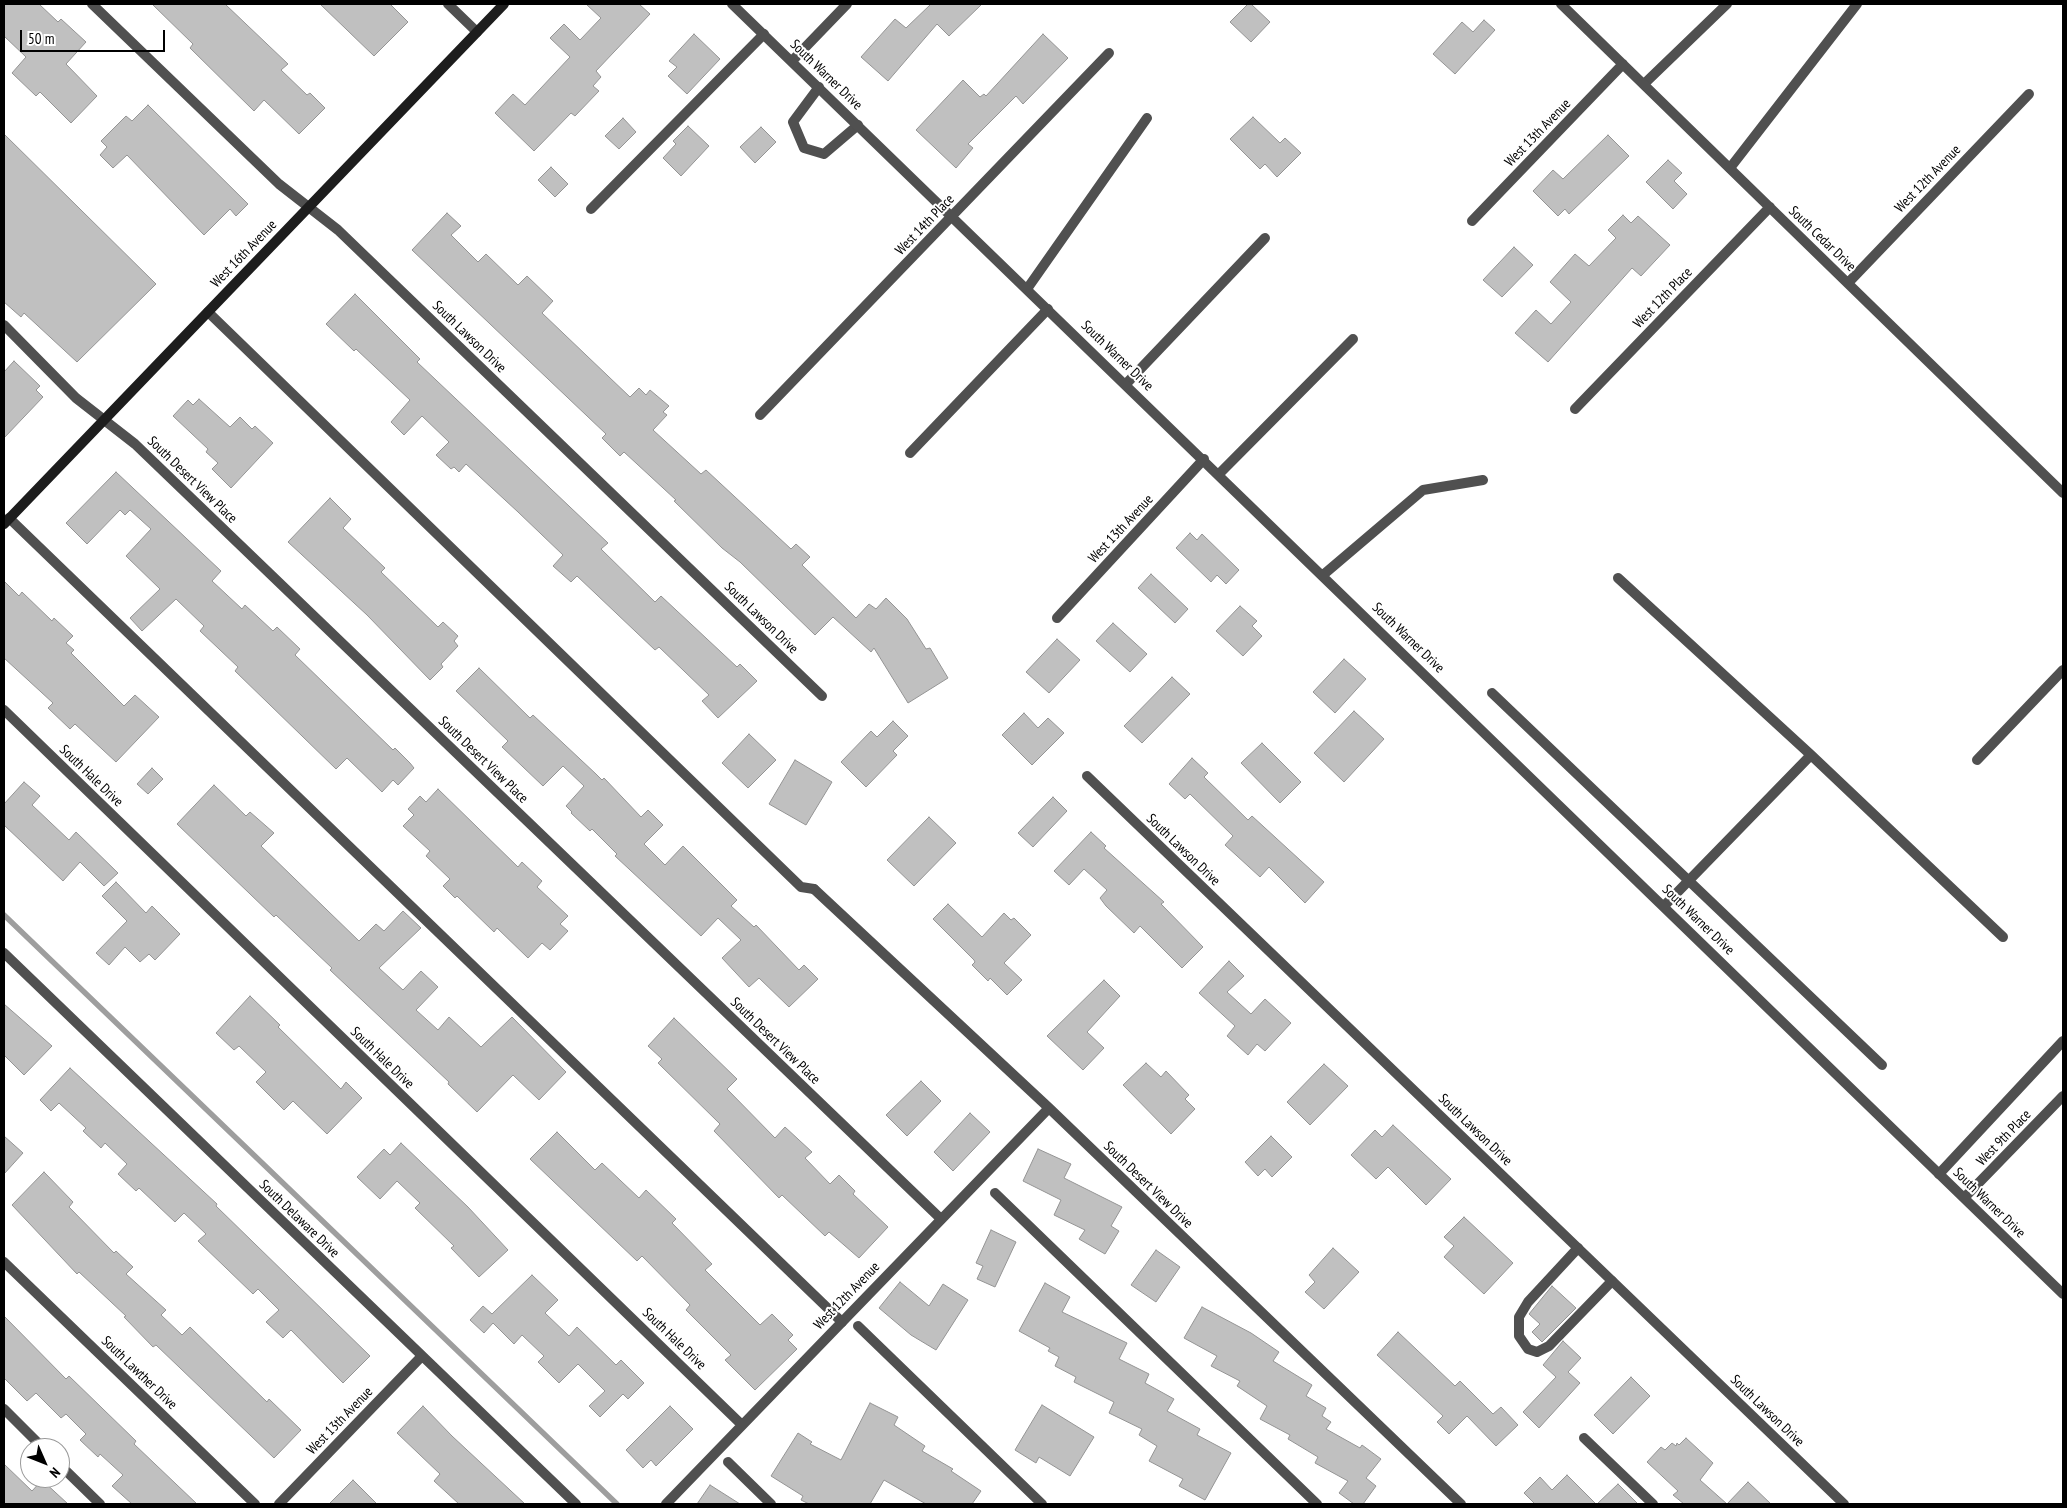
<!DOCTYPE html>
<style>
body{margin:0}
#map{position:relative;width:2067px;height:1508px;overflow:hidden;background:#fff;font-family:"PT Sans Narrow",sans-serif}
canvas{display:block}
.frame{position:absolute;inset:0;border:5px solid #000;pointer-events:none}
.north{position:absolute;left:20px;top:1438px;width:50px;height:50px;box-sizing:border-box;background:#fff;border:1px solid #999;border-radius:50%;rotate:134deg;font-size:14px;font-weight:700;line-height:20px;text-align:center;color:#000}
.north::after{content:'';display:block;margin:auto;width:18px;height:22px;background:#000;clip-path:polygon(50% 0,100% 100%,50% 72%,0 100%)}
.scale{position:absolute;left:20px;top:30px;width:145px;height:22px;box-sizing:border-box;border:2px solid #000;border-top:0;padding-left:6px;font-size:15px;line-height:18px;white-space:nowrap;color:#000;-webkit-text-stroke:4px #fff;paint-order:stroke}
</style>
<div id="map">
<canvas width="2067" height="1508"></canvas>
<div class="frame"></div>
<div class="north">N</div>
<div class="scale">50 m</div>
</div>
<script>
const g = document.querySelector('canvas').getContext('2d');
g.lineJoin = 'round';
function shape(rows) {
  const path = new Path2D();
  for (const r of rows) {
    path.moveTo(r[0], r[1]);
    for (let i = 2; i < r.length; i += 2) path.lineTo(r[i], r[i + 1]);
  }
  return path;
}
function trace(path, color, width, dash) {
  g.strokeStyle = color;
  g.lineWidth = width;
  g.lineCap = dash ? 'butt' : 'round';
  g.setLineDash(dash || []);
  g.stroke(path);
}
function fillPath(path, color) {
  g.fillStyle = color;
  g.fill(path, 'evenodd');
}
function drawText(font, color, halo, rows, align = 'center') {
  g.font = font + ' "PT Sans Narrow",sans-serif';
  g.lineWidth = 4;
  g.setLineDash([]);
  g.textBaseline = 'middle';
  g.strokeStyle = halo;
  g.fillStyle = color;
  for (const [text, x, y, turn = 0] of rows) {
    g.save();
    g.translate(x, y);
    g.rotate((+turn || 0) * Math.PI / 180);
    g.textAlign = isNaN(turn) ? turn : align;
    if (halo) g.strokeText(text, 0, 0);
    g.fillText(text, 0, 0);
    g.restore();
  }
}
trace(shape([
 [4,915,617,1504]
]), '#9e9e9e', 5.5);
const building = shape([
 [4,4,39,4,58,22,61,19,86,42,66,64,97,96,71,123,40,92,36,96,12,73,26,57,4,36,4,4],
 [152,4,225,4,288,64,281,70,307,95,310,93,325,108,299,134,264,100,254,111,190,48,193,44,152,4],
 [320,4,390,4,408,22,374,56,320,4],
 [586,4,639,4,650,14,596,71,601,77,593,86,599,91,575,116,571,113,534,151,495,113,513,94,525,105,570,57,550,38,564,24,580,40,601,18,586,4],
 [931,4,982,4,949,36,937,24,888,81,861,57,895,19,906,28,931,4],
 [1248,4,1251,4,1270,22,1251,42,1230,22,1248,4],
 [1484,20,1495,30,1455,74,1433,54,1462,22,1473,32,1484,20],
 [694,34,720,59,687,94,668,76,677,67,669,61,694,34],
 [1043,34,1068,58,1023,104,1016,96,968,144,973,148,956,168,916,130,963,80,980,97,984,94,986,96,1043,34],
 [148,105,248,204,236,216,230,209,204,235,127,155,113,168,100,155,107,147,101,141,126,116,132,121,148,105],
 [1253,117,1280,143,1285,138,1301,153,1277,177,1265,164,1260,169,1230,139,1253,117],
 [623,118,636,132,619,149,605,136,623,118],
 [688,126,709,146,681,176,663,158,676,144,673,141,688,126],
 [761,127,776,142,755,163,740,147,761,127],
 [4,134,156,284,77,362,24,313,21,317,4,302,4,134],
 [1608,135,1629,156,1569,214,1565,209,1558,216,1533,191,1553,170,1563,179,1608,135],
 [1668,160,1682,173,1674,181,1687,194,1673,209,1646,182,1668,160],
 [551,167,568,184,555,197,538,180,551,167],
 [447,213,461,226,451,235,478,262,486,254,518,285,527,276,553,301,542,313,630,397,639,388,646,395,650,390,669,406,663,412,667,415,653,430,701,474,706,470,791,549,796,544,810,557,802,565,856,618,869,604,876,609,886,598,907,619,926,649,930,648,948,678,908,703,874,648,871,652,833,617,815,635,740,562,722,548,674,501,676,500,624,452,620,456,602,438,606,434,412,250,447,213],
 [1623,215,1631,223,1638,216,1670,245,1641,276,1632,268,1548,362,1515,333,1536,310,1551,324,1571,302,1550,282,1575,254,1589,266,1616,238,1608,230,1623,215],
 [1514,247,1533,265,1502,297,1483,280,1514,247],
 [355,294,420,359,417,362,608,543,601,549,655,602,661,596,737,667,740,664,757,681,718,718,702,701,709,695,659,647,655,650,577,576,571,582,553,566,563,555,518,512,466,464,459,472,454,467,451,469,436,455,449,442,422,416,404,435,391,422,410,400,356,349,354,351,326,324,355,294],
 [14,361,40,386,36,390,43,397,4,438,4,372,14,361],
 [199,399,230,427,240,417,252,429,255,426,273,443,231,488,212,469,218,463,206,452,208,449,173,416,188,400,193,405,199,399],
 [116,472,221,571,212,581,242,609,245,605,273,631,277,627,300,649,295,655,393,750,395,748,410,763,414,768,398,785,393,780,382,792,347,758,336,769,235,671,238,667,200,631,204,626,176,599,142,631,130,618,160,589,126,556,151,529,130,510,125,515,120,510,87,544,66,523,116,472],
 [330,498,351,519,343,528,385,568,381,572,438,627,443,622,458,636,454,641,458,646,441,664,443,667,430,680,367,615,288,542,330,498],
 [1190,533,1197,540,1202,534,1239,570,1226,584,1217,575,1211,582,1176,548,1190,533],
 [1151,574,1188,609,1175,623,1138,588,1151,574],
 [4,581,19,596,22,592,52,621,54,618,73,636,66,643,74,650,71,653,124,706,135,695,159,717,116,762,75,724,70,729,48,708,53,703,4,658,4,581],
 [1240,606,1257,621,1252,626,1262,636,1243,656,1216,631,1240,606],
 [1113,623,1147,654,1130,672,1096,641,1113,623],
 [1057,639,1080,660,1049,693,1026,672,1057,639],
 [1344,659,1366,679,1335,713,1313,692,1344,659],
 [479,668,530,718,533,715,596,774,602,780,604,778,641,817,648,810,663,825,644,844,665,865,683,846,737,900,731,906,754,927,756,925,799,970,804,965,818,979,789,1007,759,978,749,987,722,958,741,940,718,918,701,936,615,856,617,854,592,829,590,831,571,813,572,812,566,806,584,786,563,766,543,786,502,747,508,741,456,691,479,668],
 [1172,677,1190,694,1142,743,1124,726,1172,677],
 [1354,711,1384,739,1344,782,1314,753,1354,711],
 [1024,713,1038,728,1048,718,1064,733,1032,765,1002,735,1024,713],
 [893,721,908,736,893,751,897,755,866,787,841,762,871,731,877,737,893,721],
 [749,734,776,760,748,788,722,763,749,734],
 [1262,743,1301,782,1280,803,1241,763,1262,743],
 [1192,758,1208,773,1204,777,1248,820,1252,816,1324,882,1305,903,1269,867,1260,877,1225,845,1233,836,1190,794,1185,799,1169,784,1192,758],
 [795,760,832,782,806,825,769,804,795,760],
 [152,768,163,779,148,794,137,784,152,768],
 [24,782,40,796,32,805,69,840,76,832,118,873,104,886,80,862,63,881,4,825,4,804,24,782],
 [214,785,246,816,250,812,274,833,261,846,359,941,376,924,384,931,403,911,421,928,379,968,403,990,421,971,438,987,416,1010,438,1030,449,1017,481,1047,512,1017,566,1072,539,1100,513,1075,477,1112,448,1084,449,1082,330,970,332,968,276,915,274,917,177,824,214,785],
 [438,789,518,867,522,862,542,881,537,887,568,916,560,924,568,931,550,950,542,943,528,958,497,928,494,932,457,896,455,898,443,886,450,879,426,856,430,851,403,826,414,815,408,809,420,796,426,802,438,789],
 [1053,797,1067,811,1033,847,1018,833,1053,797],
 [929,817,956,843,914,886,887,860,929,817],
 [1091,832,1106,846,1104,848,1164,902,1161,904,1203,947,1182,968,1140,926,1134,933,1106,906,1100,898,1107,890,1084,869,1069,885,1054,871,1091,832],
 [116,882,146,913,152,906,180,934,155,960,149,954,140,962,125,947,109,965,96,953,127,921,102,896,116,882],
 [948,904,982,937,1004,913,1011,920,1014,918,1031,935,1004,963,1022,980,1007,995,990,978,988,981,972,965,975,962,974,960,933,919,948,904],
 [1229,961,1244,976,1227,992,1251,1014,1265,999,1291,1023,1265,1051,1257,1044,1248,1055,1227,1036,1235,1026,1199,993,1229,961],
 [1104,980,1120,996,1087,1032,1104,1048,1083,1070,1047,1036,1104,980],
 [250,996,280,1025,278,1027,341,1089,346,1082,362,1098,327,1134,293,1101,284,1110,256,1082,266,1072,239,1046,234,1050,216,1033,250,996],
 [4,1004,52,1046,24,1075,4,1055,4,1004],
 [674,1018,737,1079,727,1089,775,1138,785,1127,812,1152,805,1158,830,1184,839,1175,855,1191,853,1194,888,1227,859,1258,829,1232,825,1236,782,1195,779,1198,714,1131,720,1124,658,1063,662,1059,648,1046,674,1018],
 [1146,1063,1161,1077,1166,1071,1189,1095,1185,1099,1195,1109,1171,1134,1123,1085,1146,1063],
 [1324,1064,1348,1086,1310,1125,1287,1102,1324,1064],
 [70,1068,217,1204,216,1206,370,1356,343,1383,291,1330,283,1338,266,1322,279,1310,258,1289,253,1294,198,1241,206,1234,184,1213,175,1222,139,1188,136,1191,118,1174,127,1164,105,1143,101,1148,83,1131,86,1128,59,1103,51,1111,40,1100,70,1068],
 [921,1081,941,1101,907,1136,886,1115,921,1081],
 [970,1113,990,1132,953,1171,934,1152,970,1113],
 [1393,1125,1451,1179,1426,1205,1388,1167,1376,1179,1351,1155,1375,1130,1382,1137,1393,1125],
 [557,1132,595,1170,602,1163,639,1198,646,1190,676,1219,672,1223,712,1264,705,1270,760,1325,772,1314,793,1335,788,1340,797,1349,755,1390,725,1360,731,1355,686,1310,690,1305,642,1256,637,1261,530,1159,557,1132],
 [4,1136,23,1153,4,1174,4,1136],
 [1271,1136,1292,1157,1272,1177,1265,1169,1258,1176,1245,1162,1271,1136],
 [401,1143,468,1207,508,1250,479,1277,451,1248,454,1246,415,1208,420,1203,397,1181,380,1199,357,1177,384,1149,390,1155,401,1143],
 [1038,1149,1071,1164,1064,1178,1122,1207,1111,1226,1119,1231,1105,1254,1079,1239,1085,1230,1054,1215,1061,1200,1023,1181,1038,1149],
 [44,1172,73,1202,69,1207,114,1253,116,1251,133,1267,126,1274,166,1310,161,1315,182,1335,190,1327,267,1402,269,1399,301,1430,274,1458,156,1345,153,1347,124,1317,126,1316,79,1272,77,1274,12,1205,44,1172],
 [1464,1217,1513,1263,1484,1294,1444,1257,1454,1246,1444,1237,1464,1217],
 [991,1230,1016,1242,995,1287,977,1279,983,1266,976,1263,991,1230],
 [1333,1248,1359,1272,1324,1309,1305,1292,1315,1282,1309,1275,1333,1248],
 [1156,1250,1180,1267,1156,1302,1131,1285,1156,1250],
 [532,1275,558,1300,545,1313,569,1336,577,1327,616,1365,621,1360,644,1383,628,1399,623,1394,600,1417,589,1406,605,1391,578,1364,559,1383,538,1362,544,1356,522,1335,514,1344,493,1323,484,1333,470,1320,483,1306,492,1314,532,1275],
 [900,1282,929,1306,943,1284,968,1300,936,1350,911,1335,879,1308,900,1282],
 [1045,1283,1070,1297,1062,1312,1127,1343,1119,1359,1149,1374,1145,1383,1174,1399,1167,1411,1200,1429,1197,1435,1231,1453,1205,1500,1179,1486,1183,1479,1149,1461,1157,1446,1139,1435,1142,1429,1109,1413,1114,1402,1074,1382,1076,1377,1055,1366,1059,1357,1048,1351,1050,1348,1019,1331,1045,1283],
 [1552,1286,1576,1308,1542,1342,1532,1332,1540,1324,1529,1314,1552,1286],
 [1202,1307,1251,1333,1279,1352,1273,1361,1312,1385,1306,1396,1326,1408,1322,1416,1331,1422,1326,1429,1360,1448,1362,1445,1381,1459,1366,1478,1376,1486,1363,1504,1354,1504,1339,1493,1348,1481,1315,1463,1318,1457,1288,1439,1290,1435,1260,1419,1267,1406,1237,1386,1240,1381,1211,1366,1217,1356,1184,1338,1202,1307],
 [4,1316,66,1379,69,1376,136,1441,134,1444,197,1504,132,1504,112,1486,123,1475,100,1454,98,1457,80,1440,86,1434,66,1414,61,1418,36,1393,27,1401,4,1378,4,1316],
 [1398,1332,1455,1386,1460,1381,1493,1414,1501,1407,1518,1425,1496,1446,1467,1416,1449,1434,1437,1422,1443,1416,1377,1355,1398,1332],
 [1563,1341,1581,1358,1568,1372,1580,1383,1539,1428,1523,1412,1556,1377,1543,1365,1563,1341],
 [1631,1377,1650,1396,1613,1434,1594,1415,1631,1377],
 [870,1403,898,1417,894,1425,925,1446,922,1451,953,1469,951,1471,981,1491,972,1504,926,1504,884,1480,870,1504,809,1504,801,1500,803,1496,771,1476,798,1433,812,1442,810,1444,841,1460,870,1403],
 [1042,1405,1094,1437,1070,1476,1039,1457,1036,1463,1015,1450,1042,1405],
 [423,1406,452,1436,525,1504,459,1504,434,1481,440,1474,397,1433,423,1406],
 [670,1406,693,1429,656,1466,651,1460,643,1468,626,1450,670,1406],
 [1686,1438,1713,1463,1700,1480,1727,1504,1684,1504,1673,1495,1678,1491,1647,1462,1661,1447,1665,1450,1672,1443,1676,1446,1677,1443,1679,1445,1686,1438],
 [4,1464,32,1491,42,1480,68,1504,4,1504,4,1464],
 [1567,1475,1596,1504,1535,1504,1524,1493,1540,1477,1552,1490,1567,1475],
 [353,1480,377,1504,329,1504,353,1480],
 [1748,1482,1771,1504,1727,1504,1748,1482],
 [1618,1484,1638,1504,1597,1504,1618,1484],
 [710,1485,740,1504,697,1504,710,1485]
]);
fillPath(building, '#c0c0c0');
trace(building, '#949494', 1);
trace(shape([
 [1644,84,1727,4],
 [819,87,793,122,804,148,824,154,858,125],
 [1730,168,1857,4],
 [591,209,764,34],
 [1027,289,1147,118],
 [208,312,801,887,814,889],
 [1126,384,1265,238],
 [910,453,1048,309],
 [9,518,842,1322],
 [1618,578,1811,755,2003,937],
 [1492,693,1882,1065],
 [1977,760,2063,670],
 [1664,906,1811,755],
 [1939,1174,2063,1041],
 [995,1193,1317,1504],
 [1578,1248,1528,1302,1519,1317,1519,1336,1528,1349,1537,1352,1549,1346,1612,1281],
 [858,1326,1042,1504],
 [4,1409,43,1448],
 [1584,1438,1653,1504],
 [728,1462,771,1504],
 [60,1465,100,1504]
]), '#505050', 10);
trace(shape([
 [92,4,279,184,338,230,822,696],
 [448,4,477,32],
 [732,4,2063,1294],
 [1561,4,2063,493],
 [792,61,847,4],
 [1472,221,1623,64],
 [1848,283,2029,94],
 [4,325,76,398,135,444,941,1219],
 [1575,409,1770,207],
 [760,415,1109,53],
 [1219,474,1353,339],
 [1323,575,1423,490,1483,480],
 [1057,618,1204,459],
 [4,710,742,1425],
 [1087,776,1844,1504],
 [814,889,1049,1108,1461,1504],
 [4,953,576,1504],
 [1964,1198,2063,1096],
 [4,1262,255,1504],
 [279,1504,421,1357],
 [666,1504,1049,1108]
]), '#505050', 10);
trace(shape([
 [4,524,504,4]
]), '#1d1d1d', 10);
drawText('14px', '#000', '#fff', [
 ["South Warner Drive",826,75,44],
 ["West 13th Avenue",1538,133,-46],
 ["West 12th Avenue",1928,179,-46],
 ["West 14th Place",925,225,-46],
 ["South Cedar Drive",1822,239,44],
 ["West 16th Avenue",244,254,-46],
 ["West 12th Place",1663,298,-46],
 ["South Lawson Drive",469,337,44],
 ["South Warner Drive",1117,356,44],
 ["South Desert View Place",192,480,44],
 ["West 13th Avenue",1121,529,-47],
 ["South Lawson Drive",761,618,44],
 ["South Warner Drive",1408,638,44],
 ["South Desert View Place",483,760,44],
 ["South Hale Drive",91,776,44],
 ["South Lawson Drive",1183,850,44],
 ["South Warner Drive",1698,920,44],
 ["South Desert View Place",775,1041,44],
 ["South Hale Drive",382,1058,44],
 ["South Lawson Drive",1475,1130,44],
 ["West 9th Place",2004,1138,-46],
 ["South Desert View Drive",1148,1185,44],
 ["South Warner Drive",1989,1203,44],
 ["South Delaware Drive",299,1219,44],
 ["West 12th Avenue",847,1296,-46],
 ["South Hale Drive",674,1339,44],
 ["South Lawther Drive",139,1373,44],
 ["South Lawson Drive",1767,1411,44],
 ["West 13th Avenue",340,1421,-46]
]);
</script>
